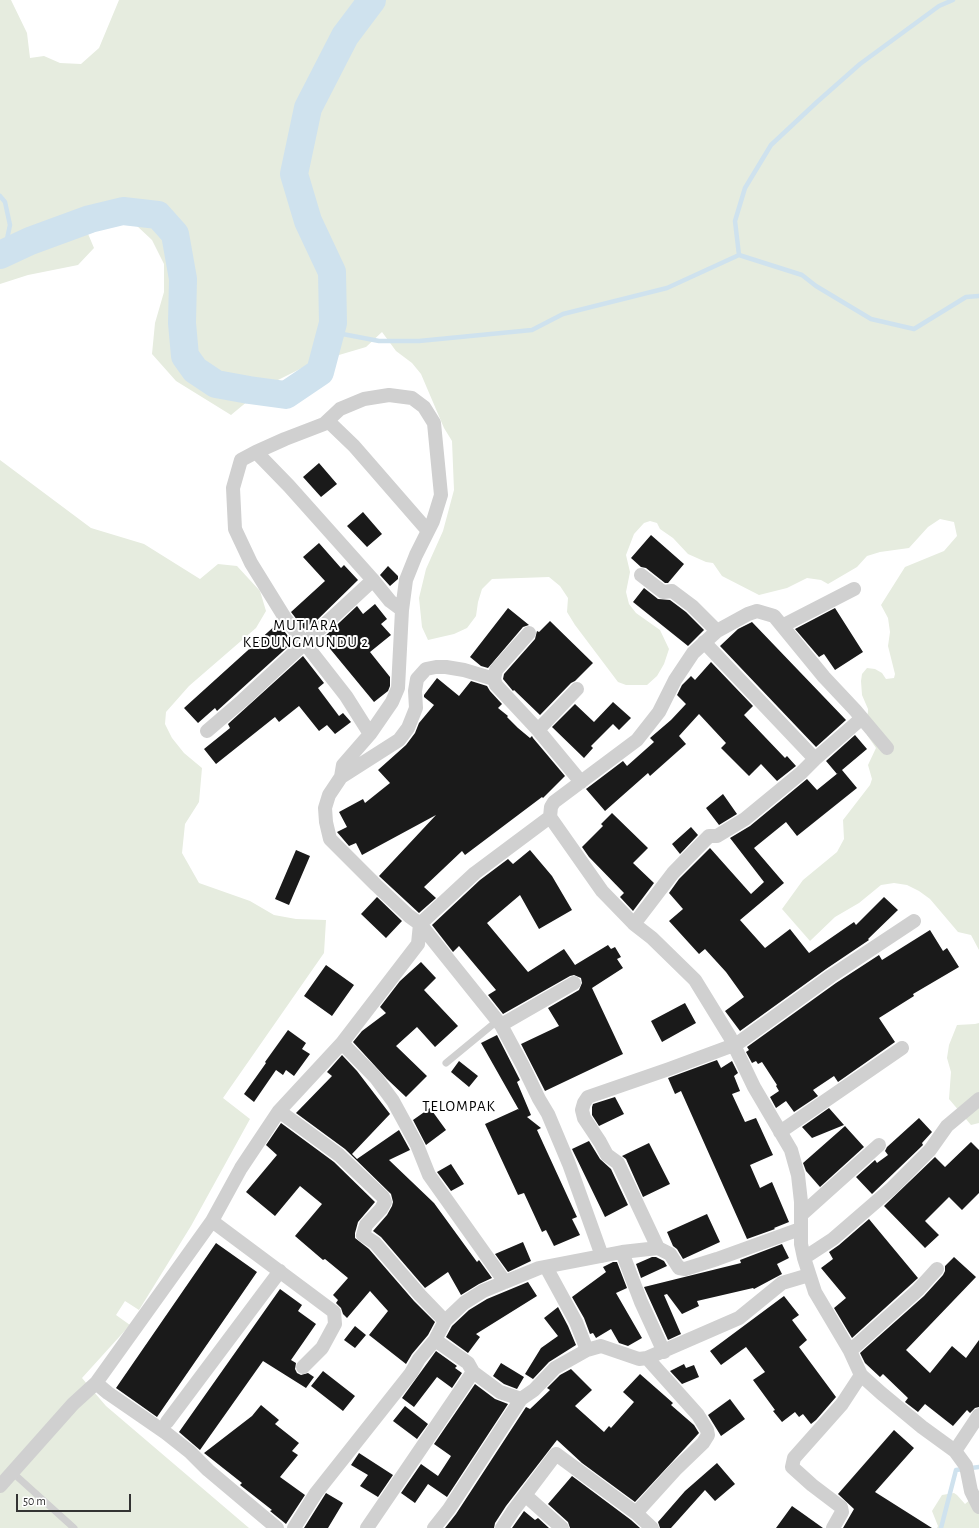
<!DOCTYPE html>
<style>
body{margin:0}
#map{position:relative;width:979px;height:1528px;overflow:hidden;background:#fff;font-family:"Alegreya Sans",sans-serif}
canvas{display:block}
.scale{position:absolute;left:16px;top:1494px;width:115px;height:18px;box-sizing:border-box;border:2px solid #333;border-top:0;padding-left:5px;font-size:12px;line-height:14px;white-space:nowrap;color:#333;-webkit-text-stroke:3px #fff;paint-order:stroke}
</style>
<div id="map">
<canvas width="979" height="1528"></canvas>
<div class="scale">50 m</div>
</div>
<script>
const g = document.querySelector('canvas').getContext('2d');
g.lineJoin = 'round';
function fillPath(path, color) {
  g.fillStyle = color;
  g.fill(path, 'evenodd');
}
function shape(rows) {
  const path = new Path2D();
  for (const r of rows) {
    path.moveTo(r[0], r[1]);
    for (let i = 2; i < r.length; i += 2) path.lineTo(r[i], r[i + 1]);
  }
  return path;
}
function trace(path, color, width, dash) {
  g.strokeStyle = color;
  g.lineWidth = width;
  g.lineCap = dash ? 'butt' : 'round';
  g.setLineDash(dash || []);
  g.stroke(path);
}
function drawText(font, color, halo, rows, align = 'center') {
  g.font = font + ' "Alegreya Sans",sans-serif';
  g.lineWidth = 4;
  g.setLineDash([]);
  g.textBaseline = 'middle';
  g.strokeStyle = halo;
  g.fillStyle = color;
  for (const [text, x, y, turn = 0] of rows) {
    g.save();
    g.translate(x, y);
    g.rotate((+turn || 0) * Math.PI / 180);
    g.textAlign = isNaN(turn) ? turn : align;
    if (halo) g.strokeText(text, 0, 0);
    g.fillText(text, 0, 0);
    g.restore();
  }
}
fillPath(shape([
 [0,0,11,0,27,33,30,58,44,56,60,63,81,64,99,48,119,0,979,0,979,950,971,935,958,932,930,899,919,891,907,885,894,883,881,885,859,903,835,917,810,941,782,909,803,880,837,852,844,839,843,820,870,785,872,779,868,765,876,748,867,735,868,709,862,695,861,681,862,674,867,668,875,669,882,673,886,679,894,678,895,674,888,646,890,632,888,618,881,605,905,567,944,551,957,536,954,522,940,519,928,527,909,548,880,552,867,556,857,567,828,584,821,580,807,578,787,588,759,595,722,576,713,563,706,562,688,554,673,538,660,529,657,523,650,521,644,523,634,534,626,555,630,572,626,592,629,604,636,613,660,630,669,649,664,664,657,676,647,685,626,685,618,682,575,625,567,612,568,598,560,586,549,577,492,579,482,589,478,602,476,616,467,628,454,634,428,640,422,627,419,598,426,569,443,531,454,490,452,441,444,428,421,374,412,363,396,351,382,332,366,347,312,363,266,386,231,415,176,381,152,354,155,323,164,292,164,264,152,240,137,226,111,222,86,229,94,248,78,265,28,275,0,284],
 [0,460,91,528,144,544,200,579,218,564,237,566,260,591,266,611,256,628,189,686,166,712,165,724,172,738,184,753,202,768,199,802,185,824,182,853,199,883,250,901,274,915,296,919,326,920,324,953,223,1098,250,1119,191,1226,139,1310,125,1301,116,1315,130,1325,82,1378,106,1406,249,1528,0,1528],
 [979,1023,979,1123,971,1125,949,1099,951,1072,947,1058,949,1045,957,1025,975,1024],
 [979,1492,979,1528,937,1528,938,1526,932,1511,942,1495,954,1493,957,1495,965,1504]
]), '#e6ecdf');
trace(shape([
 [0,196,5,202,10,225,4,253],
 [739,255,735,221,745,188,771,145,817,102,860,64,939,6,953,0],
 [332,332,379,341,419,341,532,330,563,314,667,288,739,255,802,275,816,286,871,319,914,329,966,297,979,296],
 [941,1528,956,1470,979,1467]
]), '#cfe2ee', 4.5);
trace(shape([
 [0,255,30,241,90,219,123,211,158,215,175,234,183,279,182,323,185,356,195,370,216,384,249,390,286,395,320,372,333,323,332,272,308,221,294,174,308,108,345,36,372,0]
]), '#cfe2ee', 28);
fillPath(shape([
 [319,463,337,484,321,497,303,477],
 [363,512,382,534,367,547,347,526],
 [651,535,684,564,668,583,665,583,646,568,641,567,631,558],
 [319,543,341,568,344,565,358,580,311,626,309,624,304,629,291,612,325,581,303,557],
 [388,566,398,576,398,579,390,586,380,575],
 [644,588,658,599,670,600,686,612,704,630,688,646,633,602],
 [375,604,387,619,381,624,391,635,370,652,390,677,390,686,388,691,374,702,322,639,357,606,363,614],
 [508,608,529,625,523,627,488,668,481,666,470,657],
 [835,608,863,652,835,670,824,654,819,657,795,629],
 [550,621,593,663,575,681,571,683,540,715,514,690,513,691,503,679,504,674,535,639,537,631,539,632],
 [752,622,846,720,816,747,720,646,738,629],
 [278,623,291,640,290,641,292,643,217,711,215,708,198,723,184,708],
 [303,656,324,683,318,688,339,716,343,713,351,722,335,734,327,725,319,731,299,706,279,722,275,717,216,764,204,749,230,728,228,724],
 [711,662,753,706,744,715,785,758,787,756,796,766,777,781,761,764,749,776,721,748,726,743,699,714,679,736,686,744,650,776,648,773,605,811,586,789,623,761,627,766,654,742,650,738,671,720,686,704,677,695,682,685,691,676,695,680],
 [437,678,459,696,471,681,487,686,490,691,502,704,498,708,508,716,507,717,518,728,530,738,532,736,533,738,565,776,543,798,542,797,465,855,462,851,424,887,436,898,419,913,379,876,436,815,362,855,356,843,349,846,337,832,347,827,339,812,363,799,365,803,390,783,378,770,406,745,415,733,419,723,434,705,424,697,424,695],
 [613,702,631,718,619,730,613,724,591,746,593,748,584,758,552,727,575,704,594,722],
 [855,735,867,749,842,770,857,788,797,836,786,822,754,848,784,883,740,920,765,948,790,929,809,953,854,922,856,925,884,897,898,910,868,939,869,940,826,969,740,1031,725,1011,744,997,726,972,705,949,699,954,669,921,683,909,669,893,679,879,710,848,751,894,764,882,730,838,750,826,807,779,817,790,838,773,837,774,826,761],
 [723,794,737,814,719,825,706,808],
 [612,813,648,848,633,863,654,883,633,911,620,897,624,893,589,857,582,847,603,826,601,824],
 [691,827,698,835,680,854,672,844],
 [296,850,310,856,289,905,275,899],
 [530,850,552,876,572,910,539,929,520,895,487,923,528,972,564,949,575,965,608,945,611,949,615,947,621,957,617,959,623,968,592,988,623,1054,545,1091,521,1044,559,1026,548,1008,579,990,582,983,581,978,574,975,570,976,503,1014,488,995,496,990,459,946,453,952,432,925,480,880,508,859,513,864],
 [377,897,402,921,386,938,361,914],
 [930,930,943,951,947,948,959,967,913,994,914,996,879,1018,895,1042,838,1082,834,1076,813,1090,818,1096,794,1112,786,1101,776,1108,770,1097,779,1091,776,1086,777,1085,762,1062,758,1064,756,1061,752,1063,746,1052,749,1050,747,1047,836,983,879,955,882,960],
 [421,962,436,978,424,990,458,1026,435,1047,417,1027,396,1046,427,1076,406,1097,387,1079,353,1042,362,1031,386,1013,380,1007,400,981],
 [326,965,354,985,332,1016,304,996],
 [685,1003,696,1023,662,1042,651,1021],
 [288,1030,306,1043,302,1049,310,1054,294,1076,286,1070,283,1075,276,1070,254,1102,244,1094,266,1063,265,1062],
 [497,1035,520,1080,517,1082,531,1115,527,1117,541,1128,537,1130,577,1217,572,1219,580,1235,554,1246,546,1230,542,1232,524,1193,518,1195,485,1124,518,1109,519,1110,481,1043],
 [342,1055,357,1071,390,1114,352,1154,357,1159,399,1130,410,1150,389,1160,434,1203,477,1262,479,1260,492,1278,479,1284,461,1295,448,1272,425,1288,381,1237,373,1231,387,1215,392,1206,393,1202,391,1194,345,1149,296,1113,332,1076,327,1072],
 [717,1060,721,1068,732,1061,738,1073,734,1076,740,1091,732,1094,745,1122,756,1118,773,1155,750,1165,760,1188,772,1182,789,1222,774,1228,775,1229,747,1239,681,1091,675,1094,668,1078],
 [459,1061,478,1076,469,1087,451,1072],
 [615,1097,624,1114,599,1126,592,1115,592,1107,593,1104],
 [430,1108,446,1130,426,1145,413,1120],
 [829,1108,844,1125,812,1138,802,1127],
 [919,1118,932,1132,922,1143,923,1145,872,1194,856,1177,875,1160,877,1163,888,1155,885,1151,887,1147],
 [281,1123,334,1162,375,1202,358,1222,355,1233,355,1238,369,1249,414,1301,435,1322,428,1335,412,1354,406,1364,369,1335,388,1311,370,1291,347,1318,343,1314,341,1308,336,1303,338,1300,333,1295,348,1278,325,1259,323,1260,295,1236,322,1204,300,1186,275,1216,246,1192,277,1155,266,1145],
 [845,1126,864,1147,820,1187,806,1171,803,1163],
 [589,1141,600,1159,611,1169,628,1205,605,1217,572,1149],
 [971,1142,979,1150,979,1193,962,1210,949,1197,925,1221,939,1235,925,1248,884,1206,935,1157,945,1167],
 [649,1143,670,1184,643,1197,626,1159,622,1156],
 [451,1164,464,1184,451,1191,437,1172],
 [707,1214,720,1242,683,1259,677,1249,673,1246,667,1232],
 [869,1219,918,1278,852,1338,834,1308,846,1298,821,1268,833,1259,829,1252,839,1245],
 [523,1242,531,1261,508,1272,495,1254],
 [216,1243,257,1272,157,1417,116,1388],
 [782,1244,789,1258,777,1264,782,1274,754,1289,753,1288,697,1301,699,1306,682,1314,667,1294,664,1295,681,1334,668,1340,644,1287,741,1263,740,1260],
 [652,1257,656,1257,664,1261,667,1266,641,1278,636,1264],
 [954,1257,976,1277,906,1350,930,1373,952,1346,966,1358,979,1340,979,1407,975,1408,970,1413,967,1410,953,1426,925,1404,918,1412,905,1402,908,1398,883,1374,880,1377,865,1363,860,1353,924,1296,943,1275,945,1271,945,1266],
 [613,1262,617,1262,627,1288,616,1293,642,1338,628,1346,619,1343,611,1329,596,1338,593,1333,590,1334,584,1318,572,1297,606,1272,603,1267],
 [528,1282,537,1296,476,1334,480,1337,468,1353,446,1337,452,1326,469,1310,487,1299],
 [280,1289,302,1305,298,1311,316,1324,291,1360,296,1363,295,1369,297,1373,301,1375,308,1373,314,1377,306,1388,263,1361,200,1450,179,1432],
 [784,1296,799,1315,792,1320,807,1340,799,1347,836,1397,816,1420,811,1424,803,1414,799,1417,795,1412,782,1422,773,1411,775,1410,753,1380,765,1372,746,1347,721,1365,710,1351],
 [558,1307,568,1326,576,1345,549,1362,533,1379,525,1374,541,1348,558,1336,544,1318],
 [355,1326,366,1335,355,1348,344,1340],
 [436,1351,457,1366,455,1368,462,1373,452,1388,437,1377,414,1407,402,1398],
 [501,1363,524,1377,517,1389,504,1384,493,1376],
 [684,1364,686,1368,694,1365,699,1377,682,1384,670,1371],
 [571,1369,592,1390,575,1406,604,1432,609,1426,611,1428,634,1402,623,1392,640,1374,673,1403,671,1405,694,1425,699,1433,635,1502,582,1463,557,1440,506,1506,495,1523,494,1528,445,1528,456,1514,526,1407,530,1409,550,1390,547,1388,560,1375],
 [323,1371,355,1396,343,1411,311,1386],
 [475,1384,495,1399,508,1404,447,1497,428,1484,415,1503,401,1493,421,1464,438,1476,451,1456,434,1444],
 [730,1399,745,1419,721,1436,708,1415],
 [261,1405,279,1420,275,1424,299,1443,292,1451,298,1455,280,1477,305,1495,286,1524,270,1511,272,1510,240,1485,242,1483,204,1453,252,1416],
 [405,1406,428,1424,417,1439,393,1421],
 [894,1430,914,1448,875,1492,932,1528,843,1528,854,1509,838,1494],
 [359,1453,393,1475,378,1497,360,1486,368,1475,351,1465],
 [717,1463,735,1484,715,1501,705,1490,671,1528,660,1528,658,1522,685,1491],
 [572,1476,631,1520,640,1528,570,1528,568,1522,548,1504],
 [326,1493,343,1503,328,1528,304,1528],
 [792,1506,802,1513,823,1528,776,1528],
 [524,1511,535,1520,538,1518,549,1528,512,1528]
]), '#1a1a1a');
trace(shape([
 [446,1063,497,1021],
 [12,1472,74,1528]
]), '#d0d0d0', 7);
trace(shape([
 [328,421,354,446,428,531],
 [256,452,289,486,373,580],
 [641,575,663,592,672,591,692,606,717,631],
 [782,626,854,589],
 [529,633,496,670,494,679,496,685,538,730,581,782],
 [494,679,464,670,446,667,436,667,426,669,417,679,415,691,416,708,408,728,399,740,341,777,329,795,325,808,326,822,330,839,376,885,409,916,420,924,501,1025,523,1066,539,1099,548,1114,569,1164,602,1256],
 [538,730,577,689],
 [207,731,242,701,373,580,390,601,402,610],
 [815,759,862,718],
 [341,777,343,765,370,734,392,702,398,688,402,610,406,580,416,555,433,521,441,495,434,423,424,407,412,398,389,395,364,399,340,409,324,424,285,439,256,452,241,460,233,488,235,529,251,563,285,618,346,696,370,734],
 [550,817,602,891,634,924,652,938,695,980,730,1037,754,1087,791,1150,798,1175,801,1202,801,1244,804,1258,815,1292,850,1351,861,1375,881,1393,922,1427,955,1451,966,1466,971,1491,979,1507],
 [634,924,673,873,709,836,717,836,745,819,801,773,815,759,704,642],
 [501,1025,574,983],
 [342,1043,376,1078,393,1101,417,1145,429,1175,505,1282],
 [734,1046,831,976,914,921],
 [279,1111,339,1155,383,1197,385,1202,381,1209,366,1225,363,1235,375,1243,420,1295,445,1321],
 [780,1132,902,1048],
 [801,1215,879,1145],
 [212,1221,334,1312,335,1324,322,1348,303,1367],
 [658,1248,618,1163,607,1155,600,1142,584,1118,582,1110,584,1103,588,1097,669,1069,734,1045],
 [622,1252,641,1302,664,1352],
 [804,1258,833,1239,892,1188,930,1150,947,1126,979,1099],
 [546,1267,576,1322,587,1350],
 [435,1340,468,1363,473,1372,500,1392,521,1399],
 [850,1351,918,1290,937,1269],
 [96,1383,212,1221,241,1168,279,1111,342,1043,418,944,420,924,475,873,550,817,551,807,554,802,637,740,659,712,675,680,693,653,717,631,748,614,757,611,774,616,824,677,855,710,887,748],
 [167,1422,280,1271],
 [955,1451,979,1415],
 [0,1486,73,1404,96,1383,108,1393,166,1433,190,1452,208,1470,277,1528],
 [525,1495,562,1528],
 [636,1513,675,1470,703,1443,708,1435,707,1430,698,1415,647,1358],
 [294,1528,316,1493,411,1373,419,1359,435,1340,445,1321,464,1303,483,1291,539,1268,622,1252,658,1248,670,1254,679,1268,685,1269,717,1259,800,1229],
 [367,1528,473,1372],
 [434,1528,449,1509,521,1399,534,1390,555,1368,587,1350,601,1346,639,1359,647,1358,739,1318,782,1283,809,1275],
 [502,1528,513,1511,556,1454,636,1513,652,1528],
 [833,1528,842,1512,841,1507,812,1485,792,1467,794,1458,842,1404,861,1375]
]), '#d0d0d0', 14);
g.letterSpacing = '1px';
drawText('15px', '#000', '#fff', [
 ["MUTIARA",306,625],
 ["KEDUNGMUNDU 2",306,642],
 ["TELOMPAK",459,1106]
]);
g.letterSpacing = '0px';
</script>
